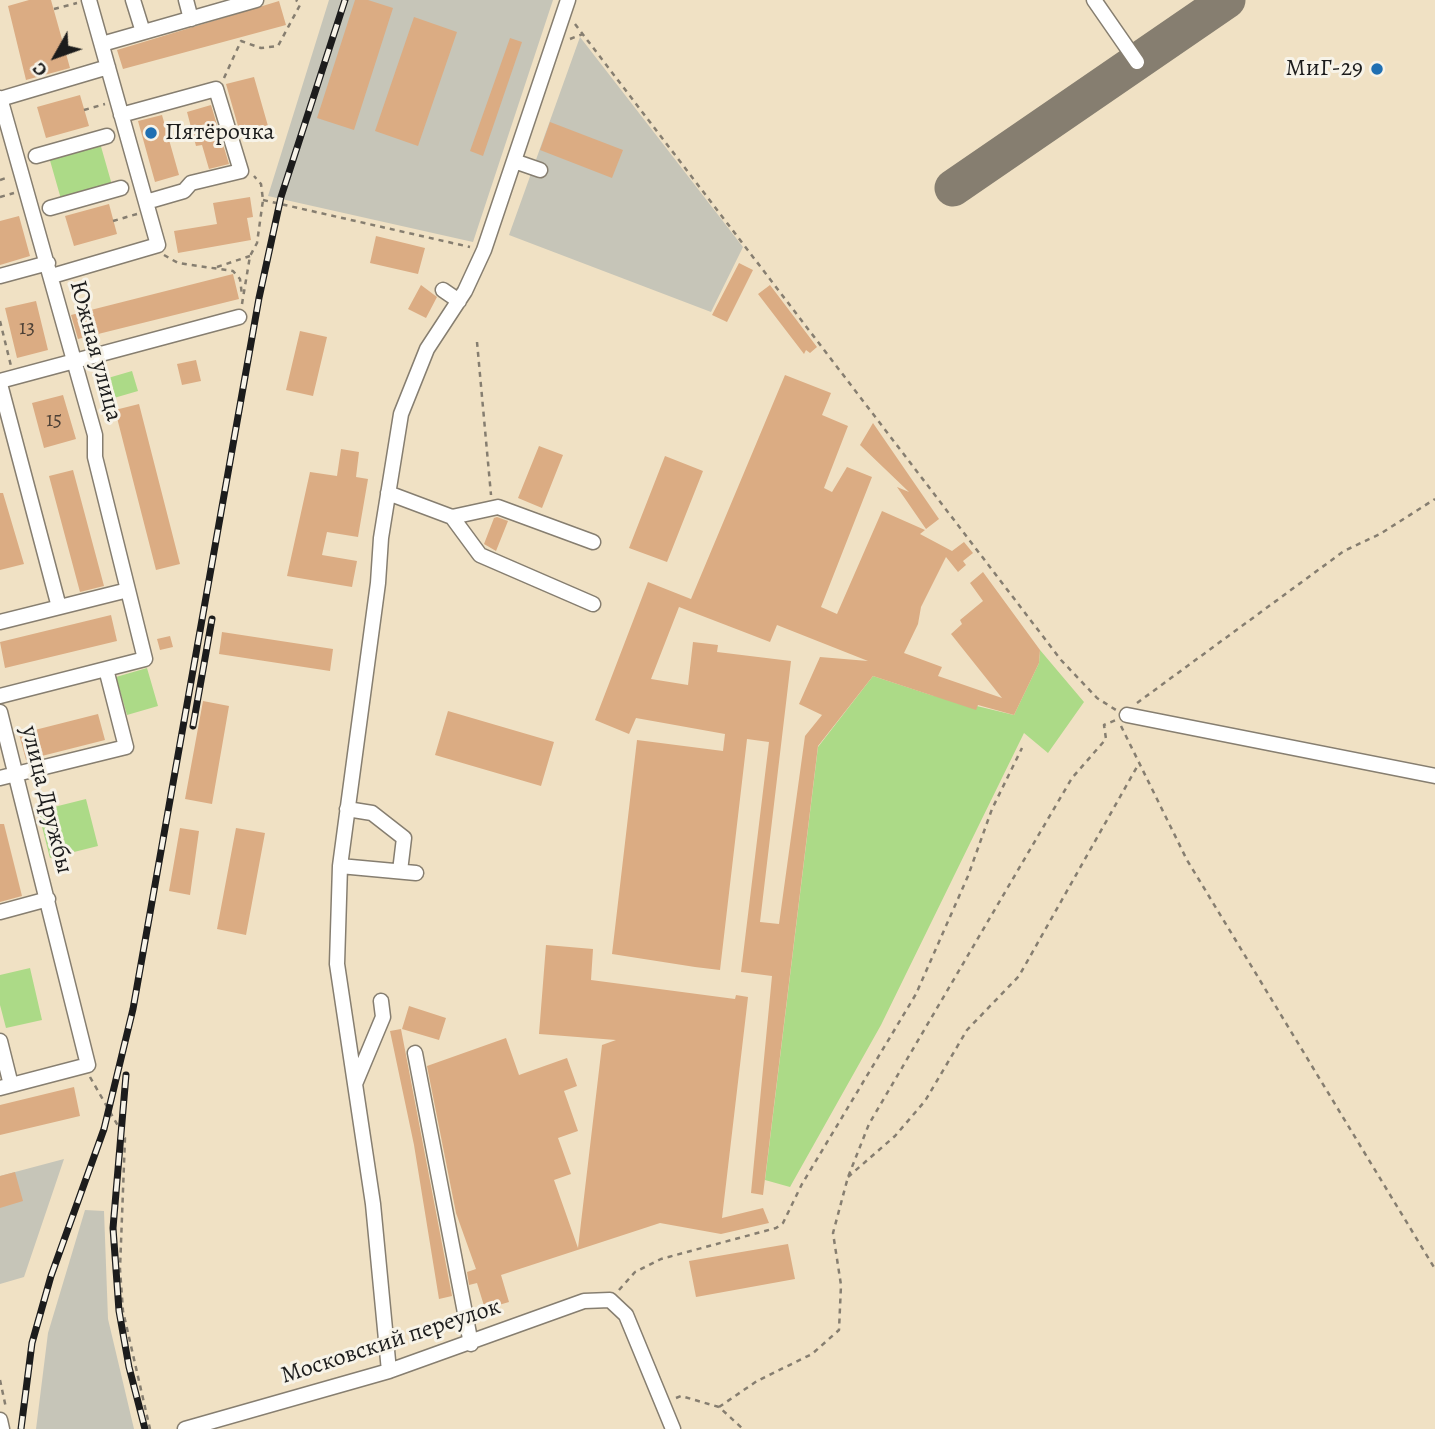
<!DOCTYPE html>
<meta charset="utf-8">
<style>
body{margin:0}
#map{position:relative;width:1435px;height:1429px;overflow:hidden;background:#f0e1c4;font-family:Alegreya,serif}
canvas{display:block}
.north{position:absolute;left:21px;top:21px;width:70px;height:70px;-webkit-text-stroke:5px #f7f3e8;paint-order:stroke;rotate:230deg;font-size:19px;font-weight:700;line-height:28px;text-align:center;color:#1c1c1c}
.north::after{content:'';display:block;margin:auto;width:24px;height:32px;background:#1c1c1c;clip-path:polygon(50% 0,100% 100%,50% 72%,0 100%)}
</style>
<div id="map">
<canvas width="1435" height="1429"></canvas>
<div class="north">С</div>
</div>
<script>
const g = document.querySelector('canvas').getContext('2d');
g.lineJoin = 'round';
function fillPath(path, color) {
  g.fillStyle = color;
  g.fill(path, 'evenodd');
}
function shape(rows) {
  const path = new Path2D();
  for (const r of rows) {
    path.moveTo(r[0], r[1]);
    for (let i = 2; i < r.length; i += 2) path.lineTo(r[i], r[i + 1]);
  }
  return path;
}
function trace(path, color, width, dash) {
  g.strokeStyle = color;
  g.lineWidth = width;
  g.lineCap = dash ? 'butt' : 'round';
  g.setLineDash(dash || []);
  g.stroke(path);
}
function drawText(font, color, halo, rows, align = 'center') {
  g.font = font + ' Alegreya,serif';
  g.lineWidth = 6;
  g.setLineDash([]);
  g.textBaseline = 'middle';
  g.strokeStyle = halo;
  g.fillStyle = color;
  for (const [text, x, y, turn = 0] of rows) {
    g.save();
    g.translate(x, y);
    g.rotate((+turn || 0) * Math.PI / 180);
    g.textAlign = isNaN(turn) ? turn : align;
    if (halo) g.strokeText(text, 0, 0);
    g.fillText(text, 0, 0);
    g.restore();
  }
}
fillPath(shape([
 [329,0,553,0,473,242,268,196],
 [580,37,743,247,711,312,509,235],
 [64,1159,24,1277,0,1284,0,1176],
 [85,1210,104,1211,108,1319,134,1429,36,1429,48,1333]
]), '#c6c5b8');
fillPath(shape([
 [100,143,112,185,61,199,49,157],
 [132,371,138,391,114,398,108,378],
 [1040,650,1084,702,1048,753,1024,733,881,1025,790,1187,765,1180,818,747,873,676,931,695,1014,715,1039,663],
 [147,668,158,706,127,715,116,677],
 [86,799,98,846,50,858,38,811],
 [30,968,42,1020,6,1028,0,1005,0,975]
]), '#acda87');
trace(shape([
 [953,188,1227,0]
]), '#867e70', 37);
fillPath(shape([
 [29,0,51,0,70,68,26,80,8,6],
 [355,0,368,0,393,8,354,130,317,118],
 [279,1,286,25,123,69,117,50],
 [414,17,457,32,418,146,375,131],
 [510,38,522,42,483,156,470,151],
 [254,77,268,126,240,133,226,84],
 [80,95,89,126,46,138,37,107],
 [211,105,229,164,209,169,202,145,196,146,187,112],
 [162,115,179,175,155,182,138,121],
 [550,122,623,150,612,178,540,150],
 [250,197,253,217,247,218,251,240,178,253,174,231,217,224,213,203],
 [109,204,117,234,74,246,65,216],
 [19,216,30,256,0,265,0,221],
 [376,236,425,248,418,274,370,263],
 [739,263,753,270,727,322,712,315],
 [233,274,239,299,78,339,71,315],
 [421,285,437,297,426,318,408,309],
 [770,285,817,347,810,353,806,350,804,354,758,294],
 [36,301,48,350,17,358,5,308],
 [300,331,327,337,313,396,286,390],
 [196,360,201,381,182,385,177,364],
 [785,375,831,393,822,415,848,426,824,488,832,492,847,467,872,477,821,607,837,614,882,511,925,530,920,534,952,551,964,542,973,553,963,561,966,565,958,572,946,557,921,607,918,624,904,653,942,667,938,676,1002,698,951,634,962,624,960,620,983,601,970,583,983,572,1040,650,1039,663,1014,715,978,705,976,710,873,676,818,746,763,1195,751,1193,772,976,741,972,769,742,747,739,720,970,695,967,612,954,637,740,723,751,725,734,636,718,629,734,595,720,648,582,691,599],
 [679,607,770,642,777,625,868,661,820,657,799,704,822,715,805,736,779,924,760,922,791,661,717,652,718,645,693,642,688,685,651,679],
 [63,395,76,439,44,448,32,403],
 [139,404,180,564,156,570,115,410],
 [873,423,939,519,926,529,897,487,909,492,860,445],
 [539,446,563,455,542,508,518,498],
 [341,449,359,452,356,477,368,479,358,537,327,532,322,555,357,561,352,587,287,576,310,472,337,476],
 [665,456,703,471,667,562,629,548],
 [73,470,104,586,80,592,49,476],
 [0,493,3,493,24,564,0,570],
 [497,517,508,521,496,551,484,544,494,518],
 [111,615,117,641,5,668,0,642],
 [222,632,333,649,330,671,219,654],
 [170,636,173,647,160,650,157,639],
 [203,701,229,706,212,804,185,799],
 [448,711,554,742,541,786,435,755],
 [98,714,105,740,26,760,19,734],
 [0,824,4,824,22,896,0,902],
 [180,828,199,831,190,895,169,891],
 [236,828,265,833,246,935,217,929],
 [546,945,593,949,591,980,735,999,736,995,748,997,722,1218,763,1208,769,1223,721,1234,660,1223,501,1275,509,1302,485,1309,477,1283,469,1285,467,1272,476,1269,456,1213,427,1066,506,1038,519,1075,567,1058,577,1086,564,1091,578,1131,558,1138,571,1174,554,1180,578,1248,602,1045,616,1040,539,1034],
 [409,1006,446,1018,439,1040,402,1029],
 [401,1029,452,1296,439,1299,414,1145,390,1031],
 [74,1087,80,1116,0,1135,0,1105],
 [15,1172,23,1201,0,1208,0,1176],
 [788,1244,795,1279,696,1297,689,1261]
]), '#dbac83');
const minor = shape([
 [133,0,143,32],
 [186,0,191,19],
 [1094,0,1137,62],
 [102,44,256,0],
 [0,98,95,435,95,457,128,590,0,622],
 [0,99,108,67],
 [121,115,216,89,241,171,191,183,184,191,146,202],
 [36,156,107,136],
 [514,161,540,170],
 [50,208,121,188],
 [0,276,48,263],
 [52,276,158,245,89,0],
 [443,290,459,301],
 [0,381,239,317],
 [0,384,59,607],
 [388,493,452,517,480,555,593,604],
 [452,517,498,507,593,542],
 [0,696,145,659,128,590],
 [0,712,88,1065,0,1088],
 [1127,715,1435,776],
 [0,778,126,747,106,669],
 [347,809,372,813,404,838,400,871],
 [340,866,416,873],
 [0,912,48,899],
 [0,1041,11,1085],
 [415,1053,471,1344],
 [355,1084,383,1017,381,1001],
 [389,1371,373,1204,337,964,340,866,378,583,381,538,401,414,427,349,465,291,484,250,568,0],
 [0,1420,2,1429],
 [185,1429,389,1371,584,1301,610,1300,626,1315,673,1429]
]);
trace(minor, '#867e70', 17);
trace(shape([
 [54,9,77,3],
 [575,24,1061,660,1097,698,1116,710],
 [570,39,583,34],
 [224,78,241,41,261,48,278,46,300,5,296,0],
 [84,110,105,104],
 [0,180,9,177],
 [0,197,14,193],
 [263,200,470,247],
 [113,221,137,214],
 [164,255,178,263,233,271,240,279,242,295],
 [217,267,250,256],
 [242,304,250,256,257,243,263,200,261,184,254,176],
 [0,321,11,366],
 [477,342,491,495],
 [1137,703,1344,551,1380,534,1435,499],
 [1121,726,1187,860,1435,1269],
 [90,1077,125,1138,120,1269,123,1311,150,1429],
 [848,1177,895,1136,925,1101,967,1030,1019,976,1138,765],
 [619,1290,635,1272,661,1259,776,1228,783,1223,802,1184,916,994,968,876,992,809,1022,748],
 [0,1380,6,1408],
 [676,1398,681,1396,719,1407,743,1429],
 [719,1407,757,1381,812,1354,839,1330,841,1285,833,1233,848,1177,869,1124,1072,778,1106,739,1104,725,1116,720]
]), '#867e70', 2.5, [5, 5]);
trace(minor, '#fff', 14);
const rail = shape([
 [193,726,212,619],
 [126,1075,113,1228,119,1311,129,1367,145,1429],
 [21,1429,32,1343,51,1276,104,1129,133,1009,259,298,281,197,345,0]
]);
trace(rail, '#1c1c1c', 7);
trace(rail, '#f7f3e8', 4.5, [13]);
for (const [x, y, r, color] of [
 [1377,69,7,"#1f6fb2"],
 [151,133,7,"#1f6fb2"]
]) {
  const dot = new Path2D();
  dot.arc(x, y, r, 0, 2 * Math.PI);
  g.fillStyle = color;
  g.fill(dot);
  trace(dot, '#f7f3e8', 2.5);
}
drawText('21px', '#4c4036', null, [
 ["13",27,329],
 ["15",54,421]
]);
drawText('24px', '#1c1c1c', '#f7f3e8', [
 ["МиГ-29",1363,69],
 ["Пятёрочка",165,133,"left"]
], 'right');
drawText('24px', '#1c1c1c', '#f7f3e8', [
 ["Южная улица",95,351,75],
 ["улица Дружбы",46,800,76],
 ["Московский переулок",391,1342,-18]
]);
</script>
